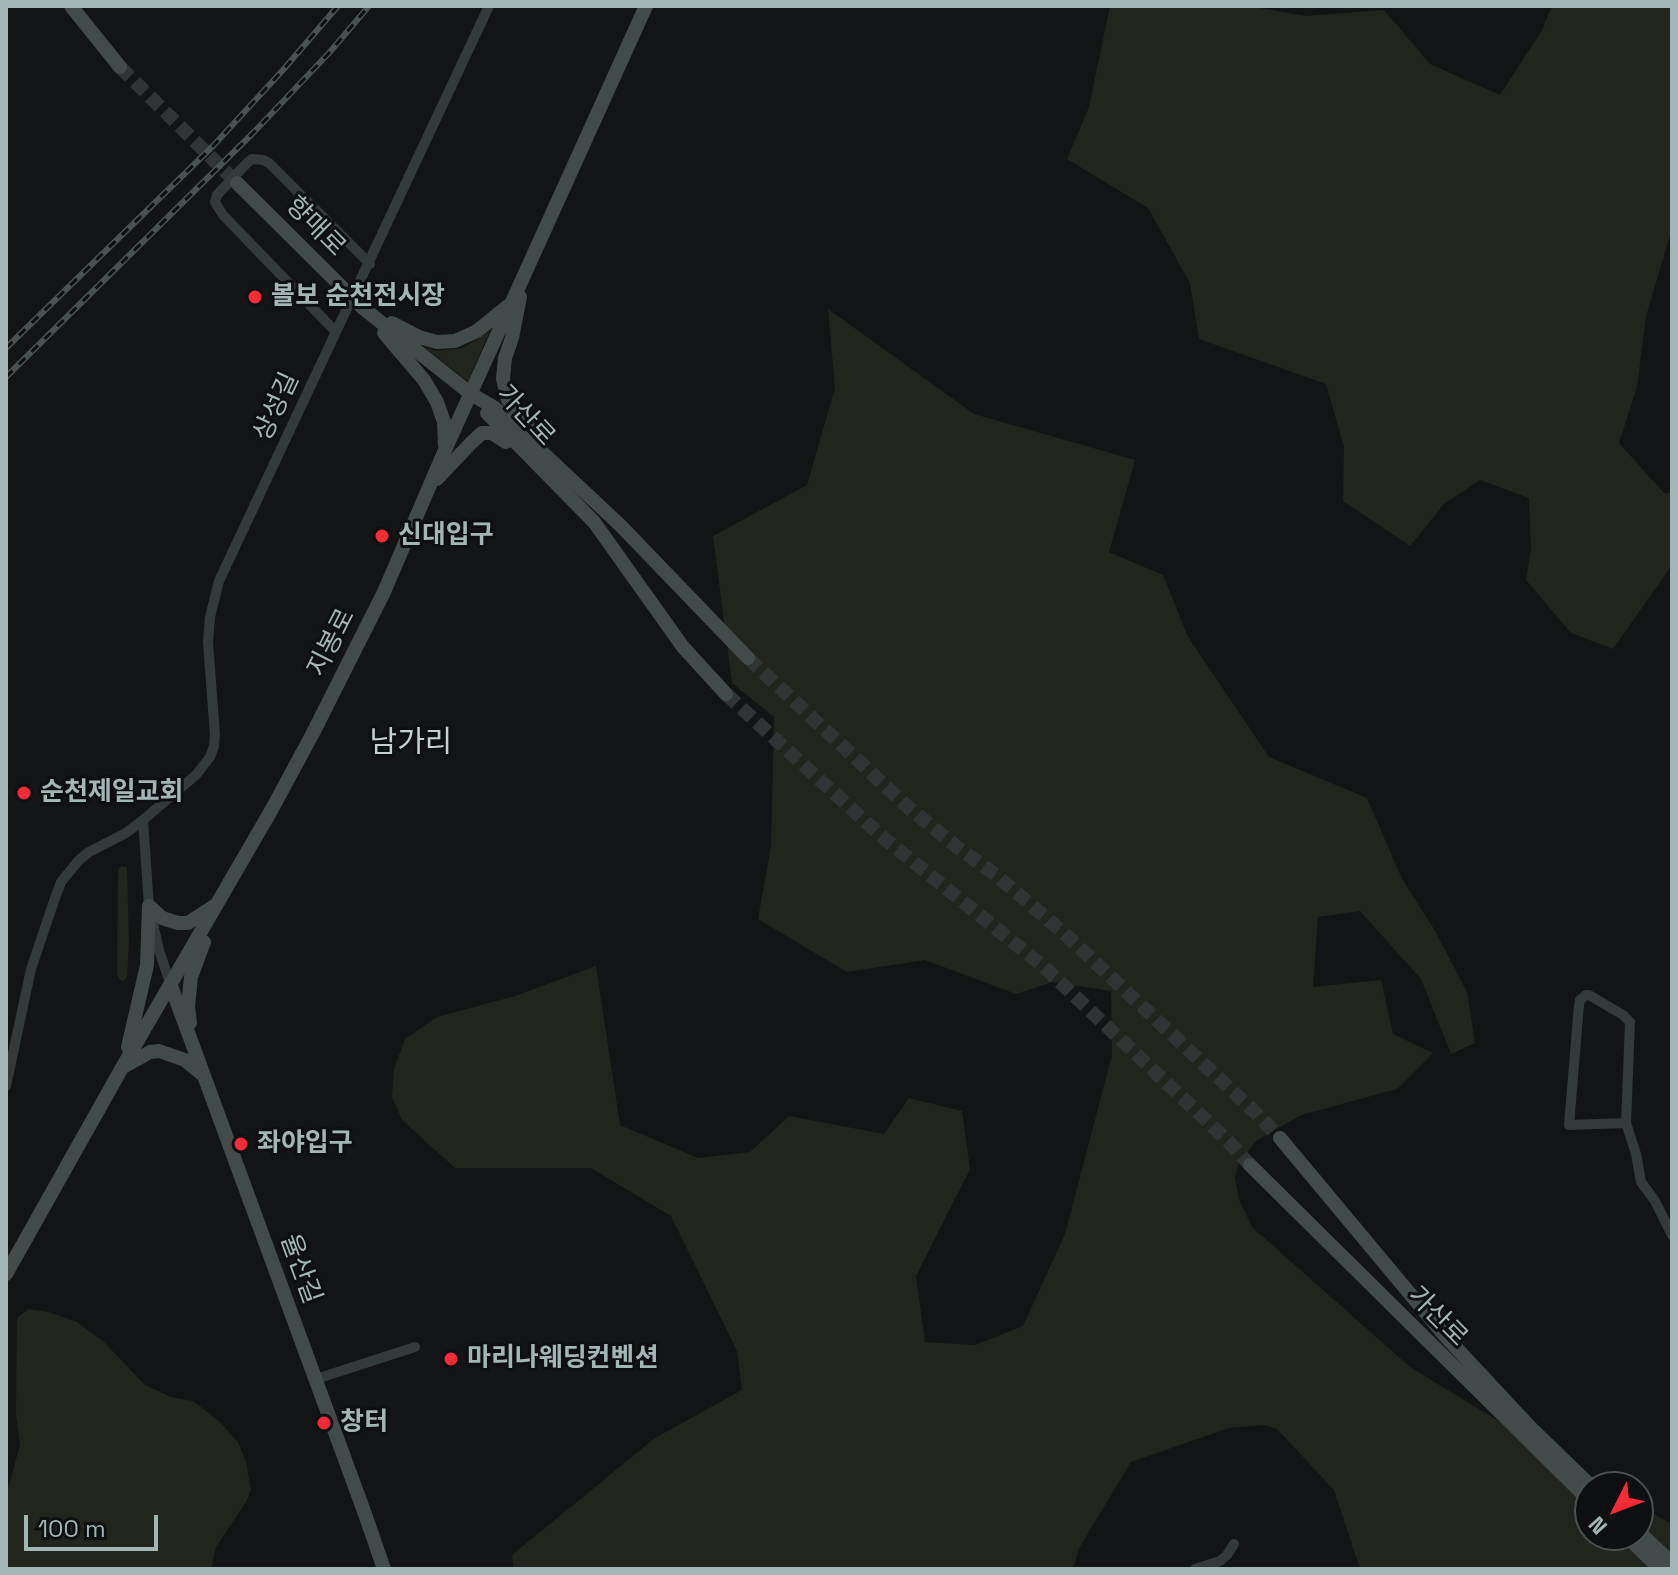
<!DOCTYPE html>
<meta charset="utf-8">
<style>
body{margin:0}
#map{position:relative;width:1678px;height:1575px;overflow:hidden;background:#131415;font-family:"Space Grotesk",sans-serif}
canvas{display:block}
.frame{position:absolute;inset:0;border:8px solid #a4b5b5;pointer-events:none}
.north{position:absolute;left:1574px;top:1471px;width:80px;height:80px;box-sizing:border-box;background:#0e0f10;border:2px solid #4a5152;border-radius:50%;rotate:228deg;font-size:22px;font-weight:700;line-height:32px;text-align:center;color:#a4b5b5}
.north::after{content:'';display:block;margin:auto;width:28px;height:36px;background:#f52b3a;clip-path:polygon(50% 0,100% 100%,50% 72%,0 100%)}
.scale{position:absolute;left:24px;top:1515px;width:134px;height:36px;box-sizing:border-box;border:4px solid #a4b5b5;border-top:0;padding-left:10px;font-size:24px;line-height:28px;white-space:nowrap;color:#a4b5b5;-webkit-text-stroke:6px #0e0f10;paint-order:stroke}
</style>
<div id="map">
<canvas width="1678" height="1575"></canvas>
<div class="frame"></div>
<div class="north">N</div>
<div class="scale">100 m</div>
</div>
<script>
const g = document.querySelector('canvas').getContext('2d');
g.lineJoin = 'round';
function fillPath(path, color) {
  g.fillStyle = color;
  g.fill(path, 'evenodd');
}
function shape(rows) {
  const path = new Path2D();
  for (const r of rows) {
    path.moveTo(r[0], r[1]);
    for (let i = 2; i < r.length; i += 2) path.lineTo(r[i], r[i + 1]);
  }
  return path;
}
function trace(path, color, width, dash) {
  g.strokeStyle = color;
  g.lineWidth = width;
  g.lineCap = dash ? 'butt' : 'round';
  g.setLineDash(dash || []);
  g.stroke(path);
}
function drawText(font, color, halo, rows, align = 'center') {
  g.font = font + ' "Space Grotesk","Noto Sans KR",sans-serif';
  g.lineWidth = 6;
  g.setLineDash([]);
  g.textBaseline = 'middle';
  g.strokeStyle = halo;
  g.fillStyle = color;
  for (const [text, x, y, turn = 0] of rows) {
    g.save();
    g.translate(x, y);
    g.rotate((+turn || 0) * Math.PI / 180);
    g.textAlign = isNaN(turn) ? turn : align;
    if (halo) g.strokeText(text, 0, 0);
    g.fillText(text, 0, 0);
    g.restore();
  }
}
fillPath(shape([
 [1110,6,1248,6,1306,16,1384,10,1430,64,1500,95,1541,32,1552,6,1672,6,1672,229,1646,316,1637,387,1619,443,1665,494,1672,491,1672,565,1613,649,1571,633,1526,580,1531,549,1529,498,1480,480,1444,504,1410,546,1343,501,1344,447,1326,384,1199,339,1190,283,1148,208,1067,159,1089,107],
 [828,309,974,414,1135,460,1109,552,1163,575,1188,637,1269,757,1367,798,1402,879,1434,929,1467,992,1475,1043,1451,1054,1421,979,1360,911,1318,917,1313,987,1381,980,1393,1034,1433,1053,1397,1089,1301,1115,1256,1141,1239,1162,1235,1178,1239,1199,1252,1227,1410,1367,1607,1487,1590,1487,1590,1535,1638,1535,1638,1505,1672,1524,1672,1569,1360,1569,1334,1490,1277,1429,1264,1425,1229,1428,1131,1462,1079,1548,1073,1569,514,1569,512,1555,655,1438,742,1390,737,1351,671,1216,591,1168,455,1168,402,1120,392,1097,394,1069,405,1039,437,1017,515,996,596,966,620,1125,698,1158,750,1152,789,1116,884,1134,909,1098,962,1111,970,1169,916,1276,925,1342,975,1345,1023,1326,1065,1234,1112,1055,1111,991,1053,982,1016,994,925,960,847,972,758,919,771,846,774,717,732,683,713,536,807,485,835,388],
 [490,331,468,381,424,347,436,351,457,349,465,347],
 [125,866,127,868,129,942,127,978,123,981,120,980,117,974,118,871,120,867],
 [28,1309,48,1312,77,1322,104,1342,145,1385,171,1397,193,1401,219,1421,238,1442,246,1462,251,1490,246,1502,216,1547,211,1569,6,1569,6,1496,20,1445,16,1414,17,1318]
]), '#22251d');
trace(shape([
 [120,67,237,183],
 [748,658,909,808,957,847,996,875,1066,935,1258,1115,1280,1138],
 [726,694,880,835,1044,967,1228,1141,1250,1165]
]), '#303435', 14, [14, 7]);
trace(shape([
 [336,332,223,215,215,202,217,195,247,163,252,159,263,160,269,163,370,264],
 [143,820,149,906,159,950,171,986],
 [6,1086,31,969,55,898,61,882,79,860,89,852,126,833,143,820,196,775,210,757,214,746,215,735,208,642,210,617,219,581,489,6],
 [1626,1123,1569,1125,1579,1005,1580,1000,1586,995,1589,995,1623,1015,1630,1022,1626,1123,1636,1154,1641,1182,1655,1201,1672,1235],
 [316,1379,415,1347],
 [1195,1569,1220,1561,1227,1555,1234,1544]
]), '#34393a', 10);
trace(shape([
 [71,6,120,67],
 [237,183,363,308,471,394,495,408,621,526,748,658],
 [520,297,512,338,505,358,503,379,508,400,532,433],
 [392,323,419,337,437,342,455,341,477,331,508,306],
 [384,333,424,380,437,402,444,422,445,445],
 [487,413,594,522,683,647,726,694],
 [437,479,471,443,482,433,492,433,506,442],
 [149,906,162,918,178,923,188,923,214,906],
 [171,986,365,1514,384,1569],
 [190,1023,188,1006,191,977,204,942],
 [128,1047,147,965,149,906],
 [125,1066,150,1052,159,1051,185,1060,202,1074],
 [1280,1138,1446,1337,1530,1427,1592,1487],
 [1250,1165,1590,1501],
 [6,1274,123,1066,272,809,313,733,384,592,445,450,646,6],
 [1638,1531,1672,1563],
 [1625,1535,1660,1569]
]), '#424a4a', 14);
const rail = shape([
 [6,348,213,146,283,70,338,6],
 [6,377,254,132,329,53,369,6]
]);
trace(rail, '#495151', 6);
trace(rail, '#0e0f10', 3, [9]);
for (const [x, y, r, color] of [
 [255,297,8,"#f52b3a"],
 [382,536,8,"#f52b3a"],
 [24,793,8,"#f52b3a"],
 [241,1144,8,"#f52b3a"],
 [451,1359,8,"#f52b3a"],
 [324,1423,8,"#f52b3a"]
]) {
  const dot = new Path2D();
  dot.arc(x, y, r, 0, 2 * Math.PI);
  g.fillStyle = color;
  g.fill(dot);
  trace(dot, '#0e0f10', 3);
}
drawText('26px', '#a4b5b5', '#0e0f10', [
 ["향매로",315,227,45],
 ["상성길",277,407,-65],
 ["가산로",525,416,47],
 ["지봉로",332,643,-63],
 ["율산길",300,1269,70],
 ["가산로",1437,1317,45]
]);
drawText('bold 26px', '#a4b5b5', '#0e0f10', [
 ["볼보 순천전시장",271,297],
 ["신대입구",398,536],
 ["순천제일교회",40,793],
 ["좌야입구",257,1144],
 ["마리나웨딩컨벤션",467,1359],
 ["창터",340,1423]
], 'left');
drawText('30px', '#c5d1d1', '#0e0f10', [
 ["남가리",411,744]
]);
</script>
